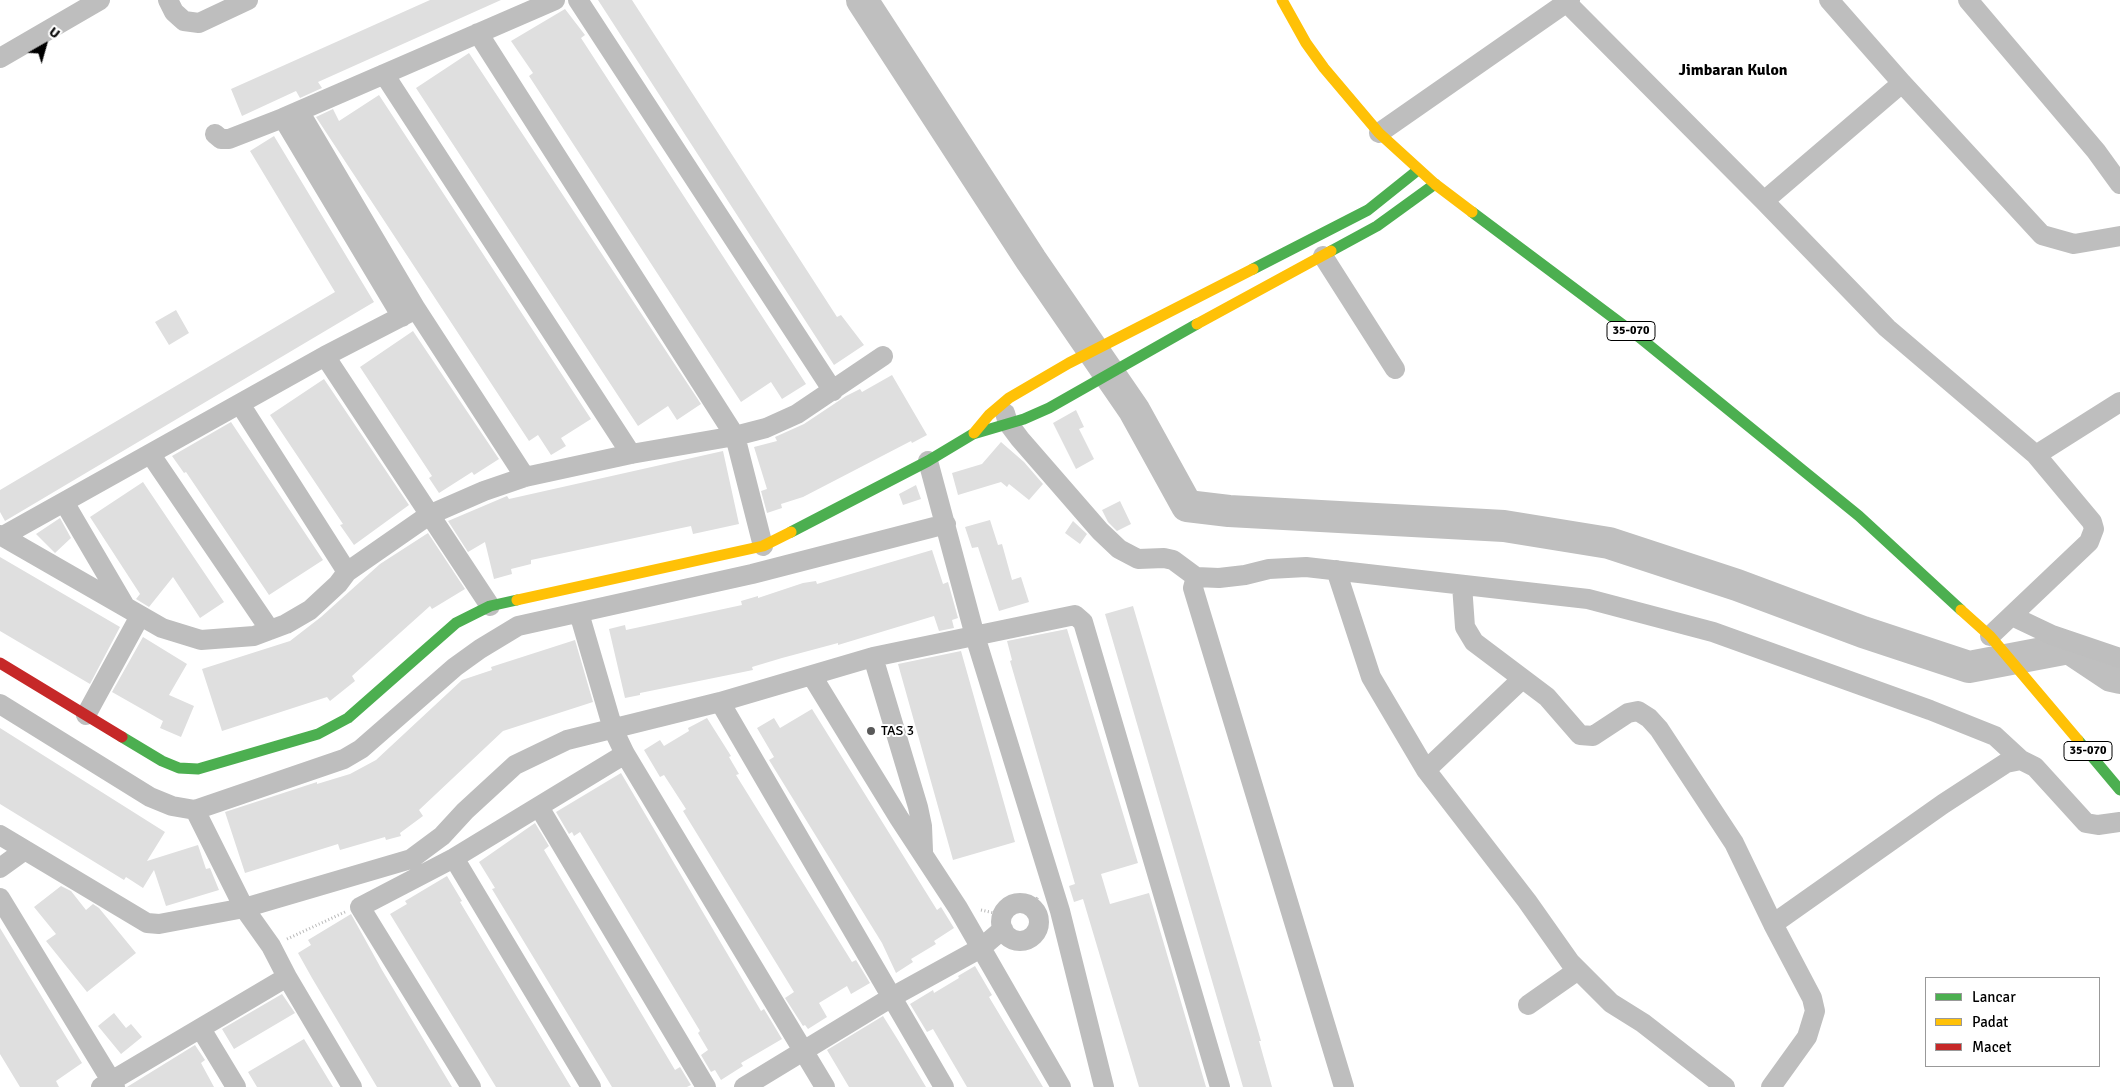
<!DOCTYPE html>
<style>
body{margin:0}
#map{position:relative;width:2120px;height:1087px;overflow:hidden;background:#fff;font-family:Signika,sans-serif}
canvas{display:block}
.legend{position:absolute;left:1925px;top:977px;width:175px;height:90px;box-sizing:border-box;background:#fff;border:1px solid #999;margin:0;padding:6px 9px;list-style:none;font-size:15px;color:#000}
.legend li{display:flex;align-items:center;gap:10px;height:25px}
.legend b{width:25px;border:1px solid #999}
.north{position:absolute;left:20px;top:20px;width:50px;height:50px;-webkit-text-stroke:4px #fff;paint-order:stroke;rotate:38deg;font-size:14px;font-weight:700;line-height:20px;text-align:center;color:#000}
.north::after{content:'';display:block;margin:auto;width:18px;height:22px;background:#000;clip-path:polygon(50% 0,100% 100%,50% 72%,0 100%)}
</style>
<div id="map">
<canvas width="2120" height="1087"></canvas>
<ul class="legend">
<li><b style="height:6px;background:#4caf50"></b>Lancar</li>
<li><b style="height:6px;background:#ffc107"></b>Padat</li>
<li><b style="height:6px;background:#c62828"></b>Macet</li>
</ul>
<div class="north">U</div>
</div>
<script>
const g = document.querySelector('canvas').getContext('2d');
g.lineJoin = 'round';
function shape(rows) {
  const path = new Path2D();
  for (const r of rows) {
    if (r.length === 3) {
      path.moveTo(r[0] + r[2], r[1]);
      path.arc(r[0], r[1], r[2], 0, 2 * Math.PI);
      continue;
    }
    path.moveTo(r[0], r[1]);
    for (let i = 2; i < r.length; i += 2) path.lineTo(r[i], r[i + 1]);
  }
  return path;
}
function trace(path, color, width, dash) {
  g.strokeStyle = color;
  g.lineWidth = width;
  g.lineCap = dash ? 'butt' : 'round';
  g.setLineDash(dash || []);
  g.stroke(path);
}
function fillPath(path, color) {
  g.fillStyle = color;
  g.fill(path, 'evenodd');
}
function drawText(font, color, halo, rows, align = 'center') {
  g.font = font + ' Signika,sans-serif';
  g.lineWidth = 4;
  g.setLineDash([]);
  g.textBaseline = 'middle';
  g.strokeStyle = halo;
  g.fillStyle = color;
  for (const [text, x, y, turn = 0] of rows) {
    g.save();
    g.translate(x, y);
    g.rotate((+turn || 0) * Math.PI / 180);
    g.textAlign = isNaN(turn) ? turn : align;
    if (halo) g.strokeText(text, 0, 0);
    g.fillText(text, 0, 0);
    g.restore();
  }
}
trace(shape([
 [862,0,1031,260,1134,410,1187,506,1229,511,1504,526,1609,543,1737,585,1863,632,1969,667,2069,648,2111,676,2120,678]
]), '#bfbfbf', 32);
fillPath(shape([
 [430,0,501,0,318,82,322,88,300,98,296,91,242,116,231,89],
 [598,0,632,0,837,317,841,315,864,345,834,365],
 [565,9,585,35,581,38,806,384,782,399,771,382,741,402,529,76,533,73,511,41],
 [469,53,701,404,677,420,668,406,638,426,416,88],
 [379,95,591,419,561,438,566,446,551,455,538,435,529,441,316,117,333,109,339,121],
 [274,136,374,302,5,521,0,512,0,490,335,292,250,151],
 [176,310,189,333,169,345,155,322],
 [413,331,499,459,474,475,472,472,439,493,429,478,432,476,360,367],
 [892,375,927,435,912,443,911,441,803,497,781,504,782,508,767,513,761,491,767,489,754,447,777,441,775,437,804,424,846,396,860,389,862,392],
 [324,379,409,505,354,545,340,525,343,524,270,415],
 [1076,410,1084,427,1079,429,1094,459,1076,469,1053,423],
 [231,422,323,560,269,595,186,472,184,473,172,456],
 [1001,442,1024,462,1043,484,1029,500,1009,484,1007,487,1001,482,958,495,952,473,982,464],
 [723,451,739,524,693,534,691,526,531,560,531,564,511,569,512,574,494,579,485,542,468,552,448,521,507,496,509,499],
 [143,482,224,602,200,618,173,577,149,607,136,599,140,594,90,517],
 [916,485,921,499,903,505,899,494],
 [1120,501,1131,524,1117,531,1108,522,1102,510],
 [60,518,71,538,55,553,36,534],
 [990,520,998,545,1002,544,1012,580,1021,577,1029,602,999,611,978,547,972,548,965,527],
 [1073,521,1087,534,1080,544,1065,533],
 [428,533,465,589,432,609,430,606,352,676,355,681,330,701,327,697,222,731,202,669,290,641,321,617,380,564],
 [932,550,943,584,948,582,958,618,952,620,954,628,939,631,934,616,838,645,838,643,782,658,752,667,753,670,640,693,640,695,625,698,609,629,625,625,626,630,742,605,741,601,758,596,758,598,803,583,816,581,817,584],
 [0,557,120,627,90,684,0,631],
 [1133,606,1261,1041,1259,1041,1272,1087,1243,1087,1105,614],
 [1067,629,1138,863,1101,874,1110,904,1149,893,1206,1087,1139,1087,1083,899,1074,902,1069,886,1075,884,1010,661,1012,660,1007,641],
 [143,637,187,664,169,695,194,706,181,737,160,728,163,721,112,692],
 [575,640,593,702,503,731,419,810,423,816,400,833,401,836,386,840,385,837,340,850,338,844,245,873,225,812,317,782,317,784,350,774,376,760,462,680,492,670,491,667],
 [961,651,1015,842,953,860,898,664],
 [812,709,937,910,941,907,954,928,934,941,936,944,911,959,913,962,896,973,882,943,769,760,774,757,757,728,774,718,780,728],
 [707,718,731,756,729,757,739,774,736,775,852,962,856,960,870,983,851,994,847,986,819,1003,827,1017,808,1029,805,1025,803,1026,785,998,794,992,683,811,686,809,664,775,660,777,644,750,660,740,664,746,689,731,688,728],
 [0,728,165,832,147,861,198,845,206,869,210,868,219,890,166,906,154,870,143,888,126,877,124,880,0,804],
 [621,773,761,1011,764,1009,782,1039,741,1063,743,1066,721,1080,715,1070,711,1072,701,1055,708,1050,698,1033,700,1031,580,832,574,836,572,832,569,834,556,812],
 [535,823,549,846,544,850,675,1070,680,1067,691,1085,687,1087,612,1087,492,889,495,888,479,862],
 [447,876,462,901,460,902,571,1087,496,1087,390,914,407,904,405,901],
 [61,886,71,891,86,910,93,904,99,908,136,953,87,992,46,941,56,934,34,907],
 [351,914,382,970,452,1087,377,1087,312,978,298,953,311,945,308,940],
 [0,928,82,1063,56,1081,59,1087,20,1087,0,1054],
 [975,966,992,995,989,997,1043,1087,967,1087,933,1029,927,1032,910,1004,933,990,934,993,959,978,958,976],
 [282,994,295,1013,234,1049,222,1029],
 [114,1013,126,1028,131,1024,142,1037,121,1054,98,1026],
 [883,1016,898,1040,926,1087,849,1087,827,1050],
 [304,1039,333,1087,257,1087,248,1072],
 [195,1045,205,1060,201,1063,214,1087,127,1087]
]), '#dfdfdf');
trace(shape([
 [1031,907,1038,897],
 [981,910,994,913],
 [287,939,345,912]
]), '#b9b9b9', 3, [1, 2.5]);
trace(shape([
 [168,0,174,12,184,21,199,23,248,0],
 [578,0,833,391],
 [1564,0,1764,201,1887,328,2036,455,2092,522,2094,529,2089,542,1990,636],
 [1829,0,1902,83,2042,235,2074,244,2120,236],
 [1968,0,2096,151,2120,184],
 [478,33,735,436,763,546],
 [0,58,100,0],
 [384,74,631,454],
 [299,111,416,309,525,477],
 [283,118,402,317],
 [1379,133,1570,0],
 [215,134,221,139,229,139,283,118,555,0],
 [1764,201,1902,83],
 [1323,256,1395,369],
 [325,356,490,606],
 [240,404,347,572],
 [1005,413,1008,423,1020,439,1100,531,1119,549,1138,559,1164,558,1173,560,1196,577],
 [151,455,270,630],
 [2036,455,2120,402],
 [928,461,975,636,1060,911,1104,1087],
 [64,502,125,606],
 [0,535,162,628,201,640,254,636,286,624,310,610,338,584,347,572,429,515,484,491,525,477,631,454,735,436,766,428,797,414,883,356],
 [3,536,325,356,416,309],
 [1336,570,1371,677,1426,770,1527,901,1570,962,1611,1003,1643,1023,1725,1087],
 [1462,585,1465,627,1474,642,1547,697,1580,735,1593,736,1628,713,1638,711,1649,718,1659,729,1734,843,1773,924],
 [579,613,613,729,625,754,825,1087],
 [2012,616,2052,635,2120,658],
 [873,657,918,807,922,826,923,851],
 [812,676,899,818,958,908,1061,1087],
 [720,702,944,1087],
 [0,704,150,797,172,806,195,810,344,759,361,749,455,667,480,649,518,626,752,574,946,524],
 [86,715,140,616],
 [1426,770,1522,679],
 [539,807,706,1087],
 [195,810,244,908,271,946,287,977,352,1087],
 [0,835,147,923,159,924,244,908,411,859,442,836,465,811,515,765,567,740,720,702,873,657,1075,615,1083,622,1220,1087],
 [454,858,591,1087],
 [0,868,25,850],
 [0,898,115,1087],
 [1020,922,19],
 [1528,1005,1578,970],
 [201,1029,236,1087],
 [101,1087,287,977],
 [471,1087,360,907,454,858,625,754],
 [744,1087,892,997,981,948,1003,929],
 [1344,1087,1193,588,1196,577,1219,578,1245,575,1269,569,1306,567,1588,599,1713,632,1930,710,1995,736,2021,760],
 [1771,1087,1807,1037,1815,1011,1812,998,1773,924,1943,804,2006,763,2021,760,2035,767,2086,823,2098,825,2120,822]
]), '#bebebe', 20);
trace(shape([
 [1472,212,1639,337,1859,516,1961,610],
 [1331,251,1377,226,1435,184],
 [1253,269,1368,210,1418,170],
 [791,532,928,461,973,434,1024,419,1049,408,1197,324],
 [122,737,162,761,179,768,198,769,318,734,348,718,456,623,490,606,517,600],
 [2078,740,2120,790]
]), '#4caf50', 11);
trace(shape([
 [1282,0,1306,43,1324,68,1379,133,1435,184,1472,212],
 [1197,324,1331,251],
 [974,433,989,415,1009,398,1069,363,1253,269],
 [517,600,763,546,791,532],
 [1961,610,1990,636,2078,740]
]), '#ffc107', 11);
trace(shape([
 [0,663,122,737]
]), '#c62828', 11);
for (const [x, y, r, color] of [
 [871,731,5,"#595959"]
]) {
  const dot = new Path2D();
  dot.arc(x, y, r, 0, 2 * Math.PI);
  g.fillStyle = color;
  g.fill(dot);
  trace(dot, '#fff', 2);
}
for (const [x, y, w] of [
 [1631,331,48],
 [2088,751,48]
]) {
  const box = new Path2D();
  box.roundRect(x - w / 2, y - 9.5, w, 19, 4);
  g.fillStyle = '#fff';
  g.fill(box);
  trace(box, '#000', 1);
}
drawText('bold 12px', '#000', null, [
 ["35-070",1631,331],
 ["35-070",2088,751]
]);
drawText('14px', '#000', '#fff', [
 ["TAS 3",881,731]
], 'left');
drawText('bold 16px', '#000', '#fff', [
 ["Jimbaran Kulon",1733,71]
]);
</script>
